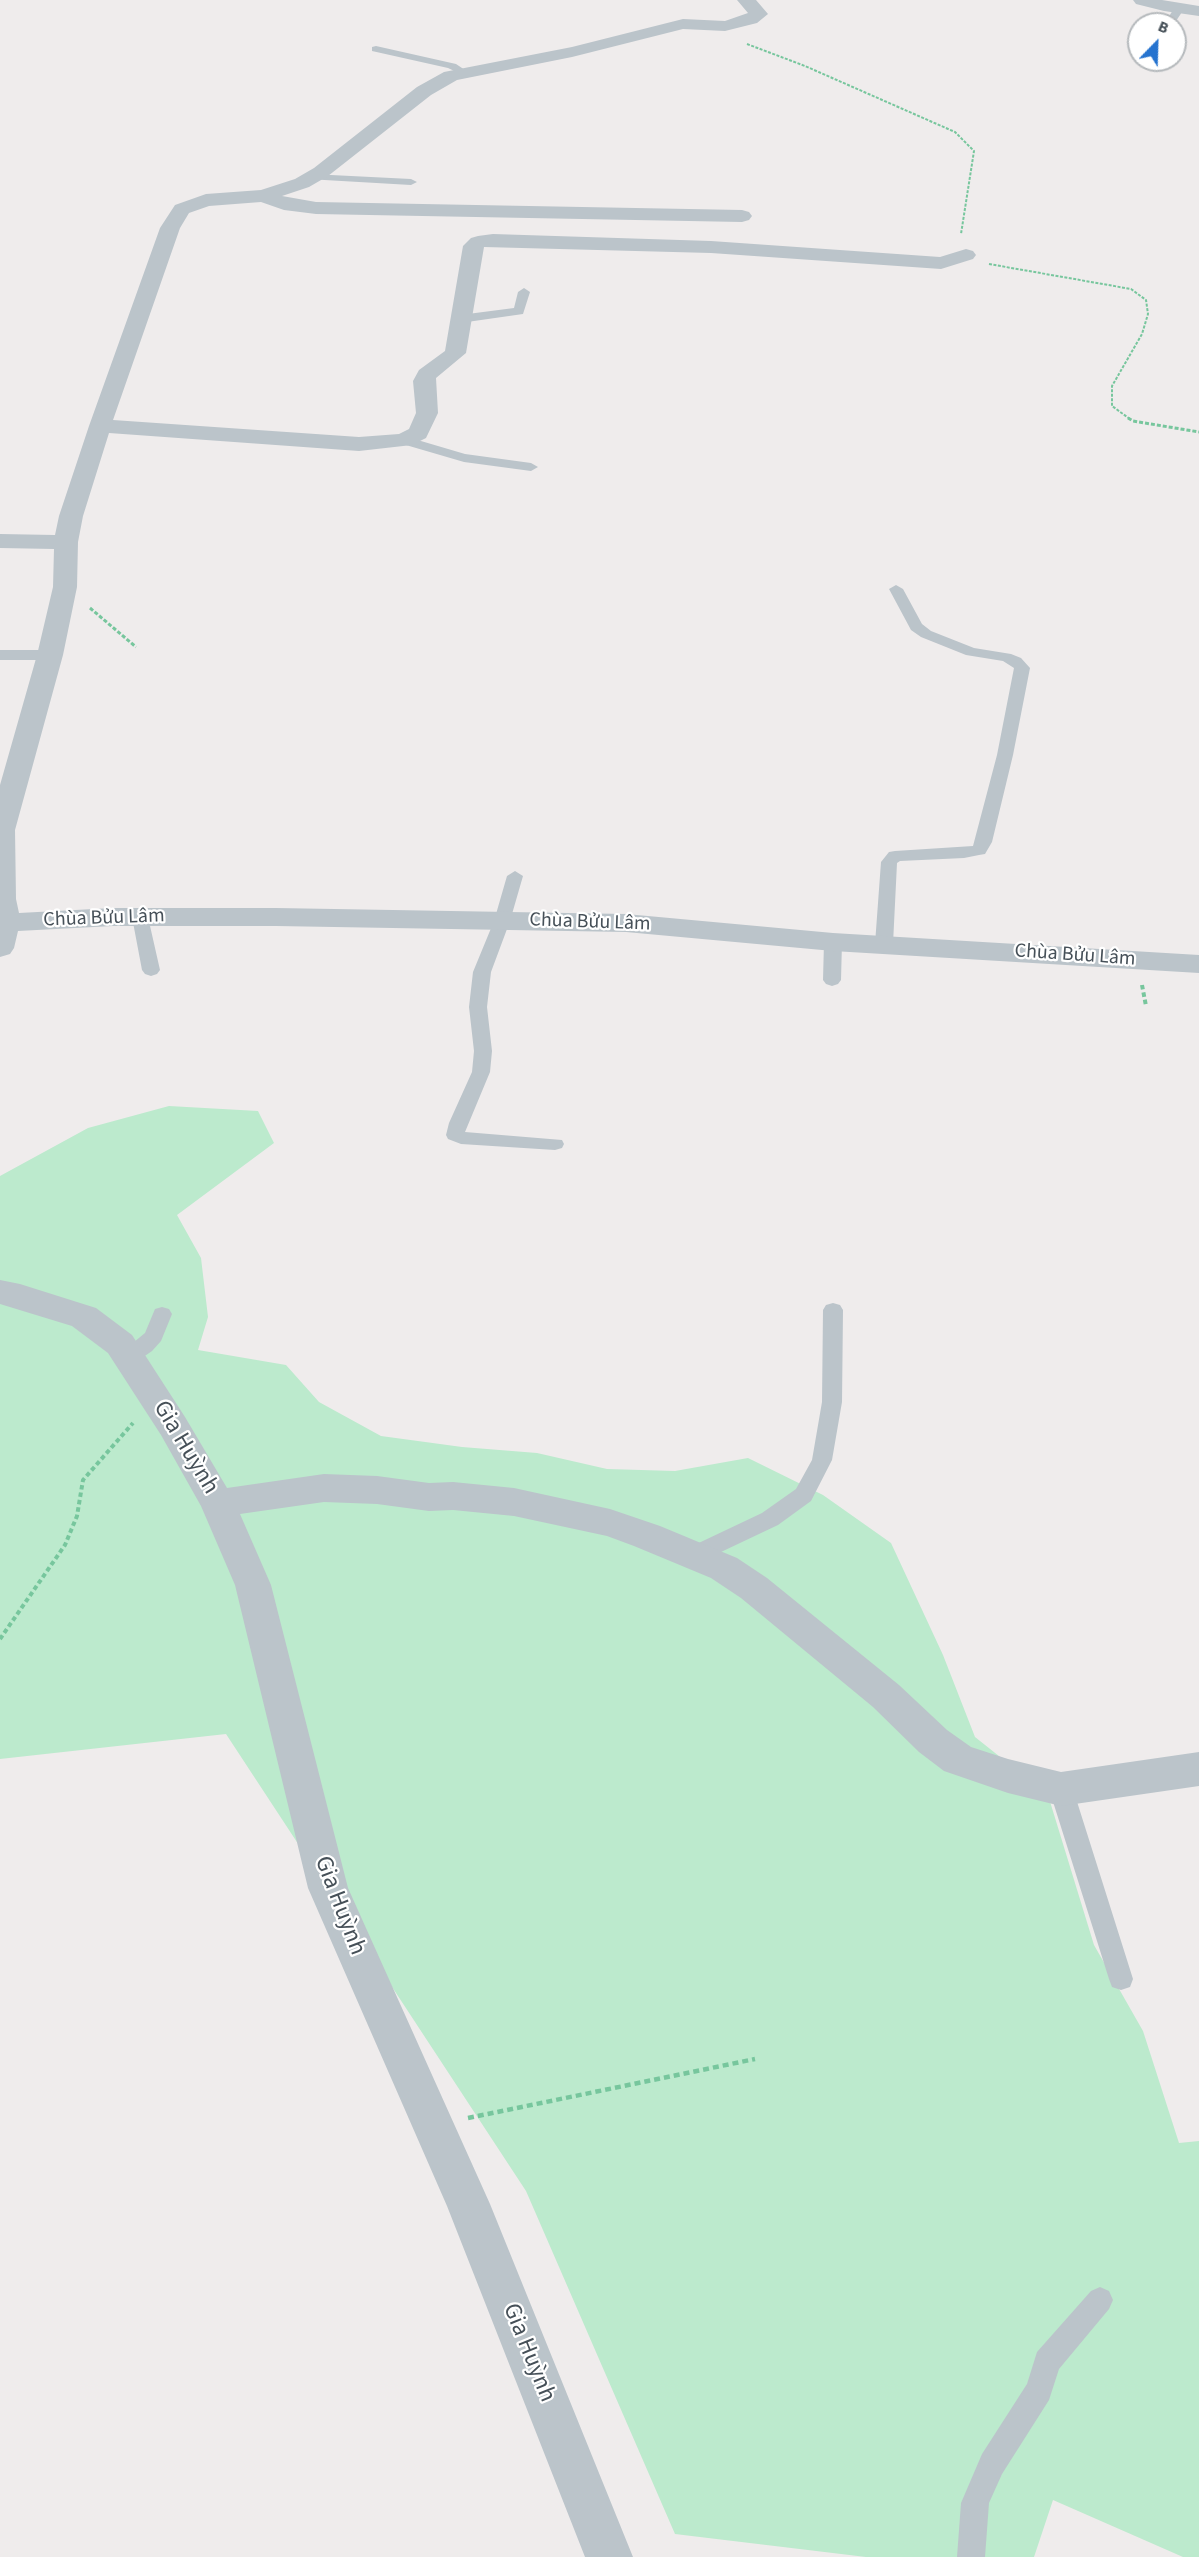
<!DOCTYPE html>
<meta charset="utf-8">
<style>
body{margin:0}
#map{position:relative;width:1199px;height:2557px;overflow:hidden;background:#efecec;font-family:"Source Sans 3",sans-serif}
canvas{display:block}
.north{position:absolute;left:1127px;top:12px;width:60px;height:60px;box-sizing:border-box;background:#fff;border:2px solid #b5b9bc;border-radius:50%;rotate:23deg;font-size:16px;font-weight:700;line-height:24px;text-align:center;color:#465058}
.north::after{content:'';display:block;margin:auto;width:21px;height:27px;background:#2573cf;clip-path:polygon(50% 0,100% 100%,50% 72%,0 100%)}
</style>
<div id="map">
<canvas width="1199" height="2557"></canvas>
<div class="north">B</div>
</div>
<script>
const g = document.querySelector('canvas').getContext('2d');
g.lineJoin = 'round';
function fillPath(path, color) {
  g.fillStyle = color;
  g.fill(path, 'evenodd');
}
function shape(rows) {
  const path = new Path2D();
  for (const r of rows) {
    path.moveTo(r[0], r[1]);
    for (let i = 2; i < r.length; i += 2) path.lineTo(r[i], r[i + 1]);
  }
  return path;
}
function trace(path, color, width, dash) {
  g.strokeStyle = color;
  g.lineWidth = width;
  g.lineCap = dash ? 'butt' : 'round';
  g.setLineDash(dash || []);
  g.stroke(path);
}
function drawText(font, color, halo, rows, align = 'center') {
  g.font = font + ' "Source Sans 3",sans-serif';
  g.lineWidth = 4.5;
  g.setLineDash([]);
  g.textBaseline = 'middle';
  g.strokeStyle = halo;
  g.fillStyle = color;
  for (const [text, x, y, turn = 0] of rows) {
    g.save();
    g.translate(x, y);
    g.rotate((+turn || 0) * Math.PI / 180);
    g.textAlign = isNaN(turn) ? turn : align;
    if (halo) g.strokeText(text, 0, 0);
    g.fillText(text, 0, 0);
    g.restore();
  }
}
fillPath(shape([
 [169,1106,258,1111,274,1143,177,1215,201,1258,208,1317,198,1350,286,1365,319,1402,381,1436,462,1447,537,1453,607,1469,675,1471,748,1458,823,1495,891,1543,943,1655,975,1737,1048,1795,1094,1945,1143,2031,1179,2143,1199,2141,1199,2557,1183,2557,1053,2500,1034,2557,866,2557,675,2534,526,2191,226,1734,0,1759,0,1176,88,1128]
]), '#bceacd');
trace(shape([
 [747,44,805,66,955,132,974,151,961,234],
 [989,264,1131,289,1146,300,1148,314,1142,334,1112,386,1112,406,1130,419]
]), '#77c69d', 2, [3, 1.5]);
trace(shape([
 [1128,418,1133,421,1199,432],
 [90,608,136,647]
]), '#77c69d', 3, [4, 2]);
trace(shape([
 [1142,985,1146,1006],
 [0,1639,65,1545,77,1516,83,1480,133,1423]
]), '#77c69d', 4, [4.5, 3]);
trace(shape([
 [468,2118,755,2059]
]), '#77c69d', 4.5, [6, 4]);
fillPath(shape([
 [1179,6,1184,9,1174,24,1164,24,1175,7,1179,6],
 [376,46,456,64,468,72,463,75,448,68,372,51,372,47,376,46],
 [311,174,411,179,417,182,411,185,307,179,307,175,311,174],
 [524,288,530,292,523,314,460,323,454,319,460,315,514,308,518,292,524,288],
 [404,436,465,454,531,463,538,467,531,471,464,462,399,443,397,440,404,436],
 [896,585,903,589,922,624,931,631,974,648,1011,654,1021,658,1030,668,1013,755,992,842,985,854,979,855,964,858,900,861,897,863,893,944,890,948,884,949,878,948,875,944,881,862,889,852,895,851,973,846,997,755,1014,668,1003,661,966,655,921,637,911,630,889,589,896,585],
 [0,650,50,650,58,655,50,660,0,660,0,650],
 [515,871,523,876,510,921,491,972,487,1007,492,1051,490,1072,465,1132,562,1140,564,1144,562,1148,555,1150,461,1144,448,1139,446,1135,449,1123,472,1072,474,1051,469,1007,473,972,494,921,507,876,515,871],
 [140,912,146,913,148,917,160,970,157,974,151,976,145,974,142,970,132,917,134,913,140,912],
 [833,937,839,938,842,942,841,980,838,984,832,986,826,984,823,980,824,942,827,938,833,937],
 [833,1303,840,1305,843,1310,842,1402,832,1460,811,1501,778,1525,702,1561,694,1564,686,1561,683,1555,686,1549,762,1513,796,1489,812,1460,822,1402,823,1310,826,1305,833,1303],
 [162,1307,169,1309,172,1314,161,1341,152,1351,136,1362,129,1364,122,1362,119,1357,122,1352,145,1333,155,1309,162,1307],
 [1061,1779,1069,1782,1073,1789,1133,1979,1130,1987,1121,1990,1112,1987,1109,1979,1049,1789,1053,1782,1061,1779],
 [1100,2287,1109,2291,1113,2300,1109,2309,1059,2369,1049,2400,1002,2474,989,2503,985,2557,957,2557,961,2503,982,2454,1027,2384,1037,2352,1091,2291,1100,2287]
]), '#bbc4ca');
fillPath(shape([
 [737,0,756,0,768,14,757,23,725,31,683,29,572,57,457,80,431,95,328,176,309,187,282,196,316,202,742,210,749,212,752,216,749,220,742,222,316,214,284,210,261,202,209,206,189,213,180,228,113,420,359,437,399,434,409,429,416,413,413,381,419,370,445,351,463,246,471,238,478,236,493,234,711,241,940,257,966,249,973,251,976,255,973,259,941,269,711,253,484,247,466,353,436,378,438,413,426,438,412,445,359,451,109,433,83,516,78,542,77,587,63,655,15,830,16,899,19,913,113,908,276,908,626,914,833,933,1199,955,1199,973,833,951,626,932,276,926,113,926,18,931,14,948,10,954,0,957,0,785,37,655,53,587,54,549,0,548,0,534,55,535,59,516,89,426,160,228,175,205,206,194,261,190,295,179,314,168,417,87,444,72,572,47,683,19,725,21,748,13,737,0],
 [1133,0,1162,0,1199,6,1199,16,1164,11,1136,4,1133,0],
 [0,1280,20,1284,96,1308,132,1335,185,1417,227,1488,324,1474,377,1476,429,1483,453,1482,514,1488,610,1509,660,1526,737,1558,767,1578,899,1685,947,1730,971,1747,1008,1759,1061,1772,1199,1752,1199,1786,1061,1806,1008,1793,944,1771,919,1752,873,1707,741,1598,711,1578,634,1546,607,1536,514,1516,453,1510,429,1511,377,1504,324,1502,240,1514,271,1585,348,1888,490,2204,633,2557,585,2557,447,2206,308,1888,235,1585,201,1506,161,1435,108,1353,72,1326,0,1304,0,1280]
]), '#bbc4ca');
drawText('20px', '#465058', '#fff', [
 ["Chùa Bửu Lâm",104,919,-2],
 ["Chùa Bửu Lâm",590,923,2],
 ["Chùa Bửu Lâm",1075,956,4]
]);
drawText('24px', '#465058', '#fff', [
 ["Gia Huỳnh",185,1448,59],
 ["Gia Huỳnh",339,1906,69],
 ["Gia Huỳnh",528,2353,68]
]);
</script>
